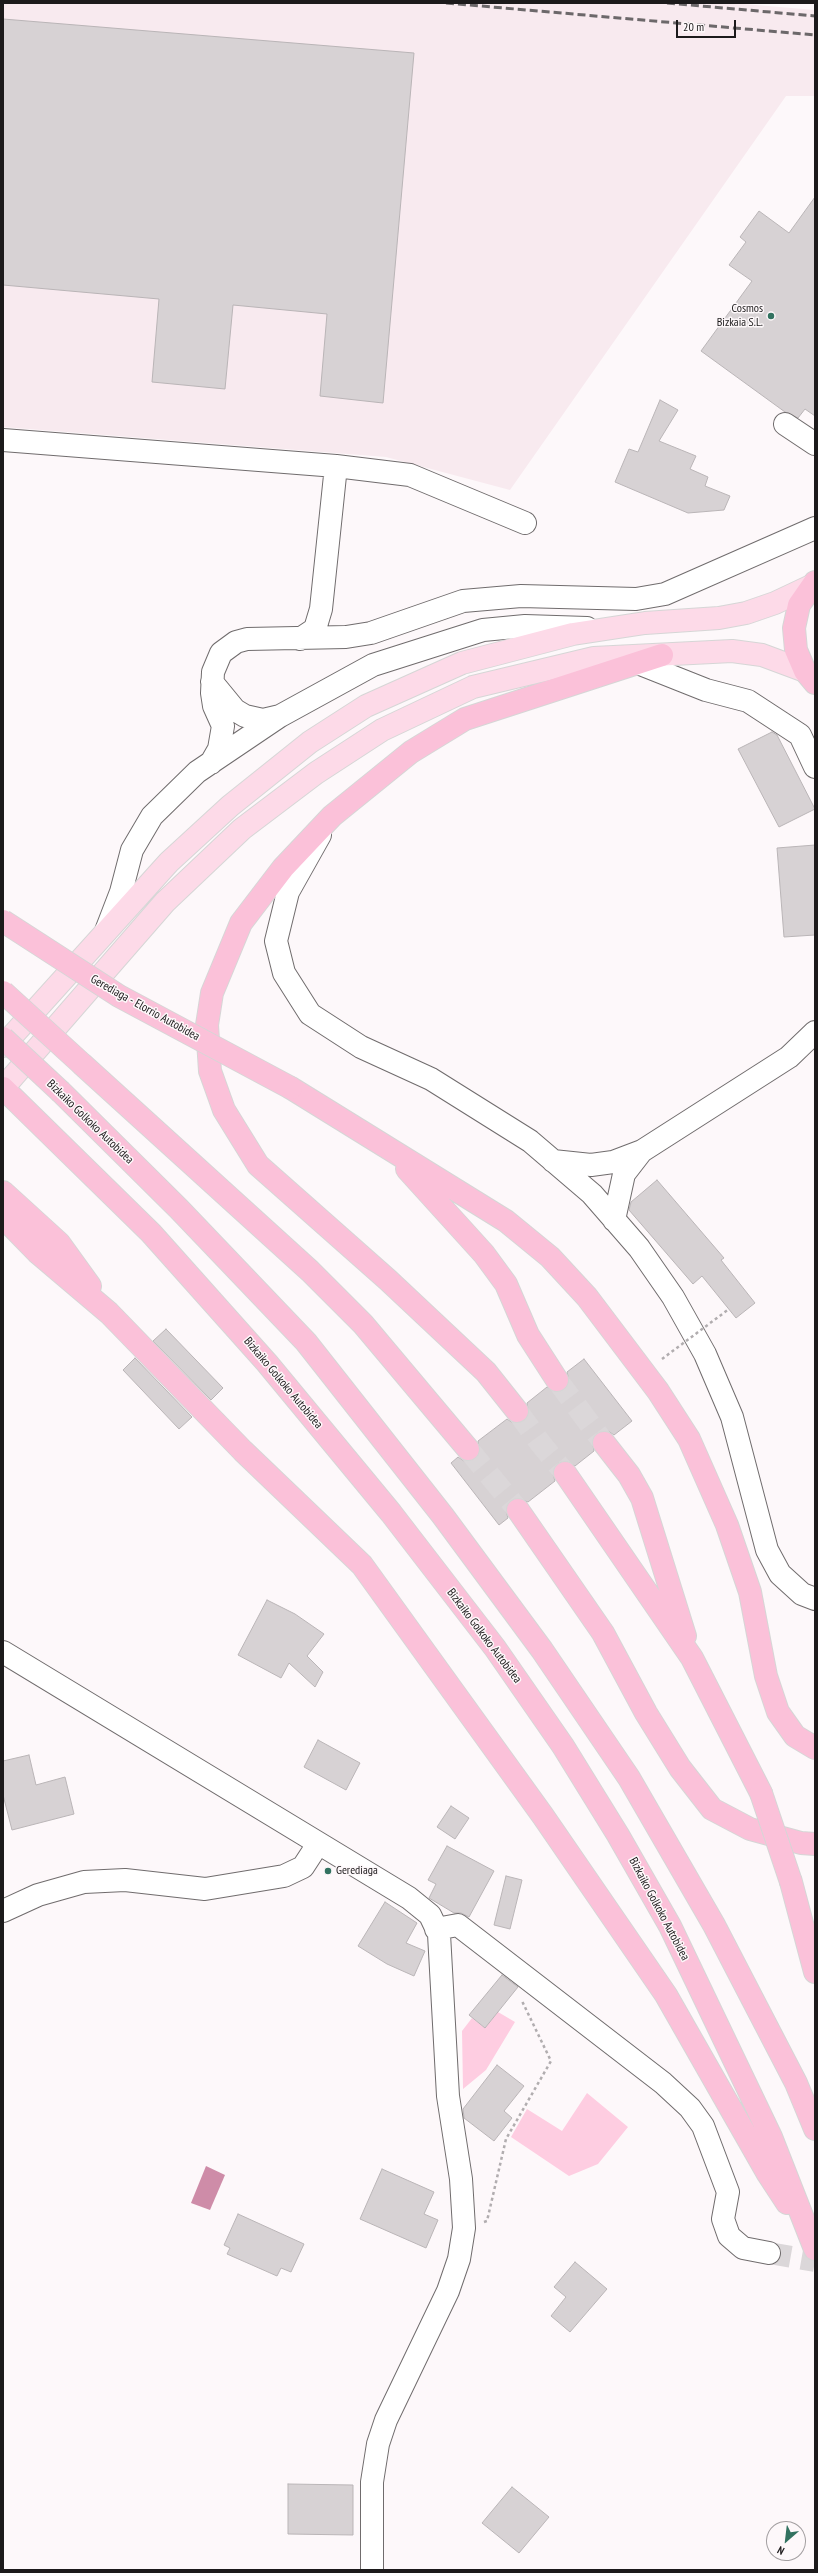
<!DOCTYPE html>
<style>
body{margin:0}
#map{position:relative;width:818px;height:2573px;overflow:hidden;background:#fdf8fa;font-family:"PT Sans Narrow",sans-serif}
canvas{display:block}
.frame{position:absolute;inset:0;border:4px solid #1c1a1b;pointer-events:none}
.north{position:absolute;left:766px;top:2521px;width:40px;height:40px;box-sizing:border-box;background:#fdf8fa;border:1px solid #a39fa1;border-radius:50%;rotate:208deg;font-size:11px;font-weight:700;line-height:16px;text-align:center;color:#1c1a1b}
.north::after{content:'';display:block;margin:auto;width:14px;height:18px;background:#327260;clip-path:polygon(50% 0,100% 100%,50% 72%,0 100%)}
.scale{position:absolute;left:676px;top:20px;width:60px;height:18px;box-sizing:border-box;border:2px solid #1c1a1b;border-top:0;padding-left:5px;font-size:12px;line-height:14px;white-space:nowrap;color:#1c1a1b;-webkit-text-stroke:3px #fdf8fa;paint-order:stroke}
</style>
<div id="map">
<canvas width="818" height="2573"></canvas>
<div class="frame"></div>
<div class="north">N</div>
<div class="scale">20 m</div>
</div>
<script>
const g = document.querySelector('canvas').getContext('2d');
g.lineJoin = 'round';
function fillPath(path, color) {
  g.fillStyle = color;
  g.fill(path, 'evenodd');
}
function shape(rows) {
  const path = new Path2D();
  for (const r of rows) {
    path.moveTo(r[0], r[1]);
    for (let i = 2; i < r.length; i += 2) path.lineTo(r[i], r[i + 1]);
  }
  return path;
}
function trace(path, color, width, dash) {
  g.strokeStyle = color;
  g.lineWidth = width;
  g.lineCap = dash ? 'butt' : 'round';
  g.setLineDash(dash || []);
  g.stroke(path);
}
function drawText(font, color, halo, rows, align = 'center') {
  g.font = font + ' "PT Sans Narrow",sans-serif';
  g.lineWidth = 3;
  g.setLineDash([]);
  g.textBaseline = 'middle';
  g.strokeStyle = halo;
  g.fillStyle = color;
  for (const [text, x, y, turn = 0] of rows) {
    g.save();
    g.translate(x, y);
    g.rotate((+turn || 0) * Math.PI / 180);
    g.textAlign = isNaN(turn) ? turn : align;
    if (halo) g.strokeText(text, 0, 0);
    g.fillText(text, 0, 0);
    g.restore();
  }
}
fillPath(shape([
 [3,3,732,3,815,10,815,96,786,96,510,490,386,457,3,427]
]), '#f8eaef');
fillPath(shape([
 [498,2012,515,2022,486,2070,463,2089,462,2031,472,2018,485,2028],
 [587,2093,628,2127,598,2164,569,2176,511,2137,527,2109,562,2131]
]), '#fecde1');
fillPath(shape([
 [206,2166,225,2175,210,2210,191,2203]
]), '#ce8ca8');
const building = shape([
 [3,19,414,53,383,403,320,396,327,314,233,305,225,389,152,382,159,299,3,285,3,19],
 [815,197,815,416,805,409,798,418,785,412,701,351,752,281,729,265,746,242,740,237,759,211,789,233,815,197],
 [660,400,678,410,659,441,696,456,690,469,708,477,705,486,730,496,724,510,688,513,615,482,629,449,638,452,660,400],
 [772,732,777,735,815,809,779,827,738,749,772,732],
 [815,845,815,935,784,937,777,848,815,845],
 [657,1180,724,1258,721,1260,755,1303,736,1318,702,1276,693,1284,629,1210,631,1202,657,1180],
 [166,1329,223,1388,211,1400,153,1341,166,1329],
 [135,1358,192,1417,179,1429,123,1370,135,1358],
 [584,1359,632,1421,614,1435,608,1431,597,1433,592,1439,594,1451,575,1466,564,1461,558,1463,553,1474,555,1481,528,1502,517,1498,511,1500,506,1511,508,1518,499,1525,451,1463,458,1457,464,1461,476,1459,480,1453,478,1441,507,1419,513,1423,524,1421,529,1415,527,1403,547,1387,557,1392,564,1390,569,1380,567,1372,584,1359],
 [267,1600,295,1614,324,1634,307,1656,323,1672,315,1687,289,1663,281,1678,238,1655,267,1600],
 [318,1740,360,1763,346,1790,304,1767,318,1740],
 [29,1755,36,1785,65,1777,74,1814,12,1830,3,1795,3,1761,29,1755],
 [451,1806,469,1818,455,1839,437,1827,451,1806],
 [447,1846,494,1871,469,1917,461,1913,454,1913,429,1898,436,1884,428,1880,447,1846],
 [506,1876,522,1880,510,1929,494,1925,506,1876],
 [385,1902,417,1923,406,1943,425,1951,414,1976,387,1964,358,1946,385,1902],
 [502,1975,518,1987,485,2028,469,2015,502,1975],
 [497,2065,524,2086,504,2111,512,2118,494,2141,464,2118,463,2109,497,2065],
 [382,2169,434,2192,424,2214,438,2220,426,2248,360,2219,382,2169],
 [238,2214,304,2244,291,2272,281,2268,277,2276,227,2254,230,2248,224,2245,238,2214],
 [575,2262,607,2289,570,2332,551,2316,566,2297,554,2287,575,2262],
 [288,2484,353,2485,353,2535,288,2534,288,2484],
 [512,2487,549,2517,519,2553,482,2523,512,2487]
]);
fillPath(building, '#d7d2d4');
trace(building, '#bab5b7', 1);
trace(shape([
 [769,2253,815,2261]
]), '#dbd7d9', 22, [22, 11]);
trace(shape([
 [557,1380,604,1443],
 [517,1411,541,1444,565,1473],
 [468,1449,518,1510]
]), '#dbd7d9', 22, [22, 11]);
const minor = shape([
 [785,424,815,444],
 [3,440,336,466,410,475,525,523],
 [300,639,315,629,321,609,336,466],
 [638,663,706,690,748,701,800,735,815,767],
 [212,682,235,710,245,716,263,720,280,716],
 [211,763,219,749,223,726,214,706,212,693,213,672,221,653,236,642,247,639,346,637,371,633,463,601,521,596,636,599,665,594,815,528],
 [320,835,288,892,276,941,284,973,310,1014,361,1047,431,1079,530,1141,592,1194,639,1248,673,1297,705,1354,732,1417,767,1550,780,1574,802,1594,815,1599],
 [106,931,121,892,132,850,152,816,197,772,280,716,373,665,483,630,525,626,587,628],
 [553,1161,591,1165,613,1162,642,1151,789,1057,815,1032],
 [614,1220,624,1174,641,1152],
 [3,1652,409,1898,430,1915,439,1934,448,2096,461,2179,464,2228,459,2259,448,2291,386,2420,378,2444,372,2482,372,2570],
 [3,1911,38,1895,84,1882,125,1880,205,1889,284,1876,303,1867,318,1844],
 [436,1929,458,1925,663,2083,690,2108,703,2126,728,2192,723,2219,729,2236,743,2248,769,2253]
]);
const major = shape([
 [3,1046,169,862,230,806,310,742,366,706,462,663,573,634,645,623,719,618,746,613,775,603,811,586],
 [3,1088,165,902,242,829,316,773,382,730,473,687,594,658,732,651,762,655,805,671]
]);
const highway = shape([
 [815,582,799,605,794,628,796,650,805,671,815,683],
 [83,1065,310,1271,363,1324,468,1449],
 [3,1088,151,1233,267,1363,391,1513,495,1648,563,1746,618,1835,670,1926,771,2137,815,2249],
 [291,1088,506,1221,550,1257,587,1297,658,1391,689,1439,727,1525,750,1592,766,1676,778,1712,795,1736,815,1748],
 [61,1092,179,1209,306,1342,443,1516,542,1650,629,1778,714,1925,796,2083,815,2129],
 [407,1169,484,1254,506,1284,528,1335,557,1380],
 [3,1192,59,1243,90,1286],
 [3,1217,37,1252,109,1313,243,1451,362,1565,543,1816,666,1995,768,2174,787,2203],
 [517,1411,486,1372,388,1280,258,1165,224,1110,210,1071,207,1025,212,993,241,923,283,868,332,816,411,752,465,719,662,655],
 [604,1443,629,1475,642,1498,685,1636],
 [565,1473,692,1658,761,1793],
 [518,1510,603,1633,646,1713,680,1768,712,1809,750,1829,801,1843,815,1844],
 [791,1882,815,1972]
]);
trace(minor, '#706c6d', 24);
trace(major, '#d6d6d6', 24);
trace(highway, '#d6d6d6', 24);
trace(shape([
 [484,2222,487,2221,506,2139,551,2061,522,2001]
]), '#b1adaf', 2.5, [3, 3]);
trace(minor, '#fff', 22);
trace(major, '#fddae8', 22);
trace(highway, '#fbc1d9', 22);
trace(shape([
 [446,3,815,35],
 [667,3,815,16]
]), '#6c686a', 3, [8, 4]);
const highwayBridge = shape([
 [3,921,119,996,291,1088],
 [3,992,83,1065],
 [3,1038,61,1092],
 [761,1793,791,1882]
]);
trace(highwayBridge, '#d6d6d6', 24, []);
trace(shape([
 [662,1359,729,1309]
]), '#b1adaf', 2.5, [3, 3]);
trace(highwayBridge, '#fbc1d9', 22);
for (const [x, y, r, color] of [
 [771,316,4,"#327260"],
 [328,1871,4,"#327260"]
]) {
  const dot = new Path2D();
  dot.arc(x, y, r, 0, 2 * Math.PI);
  g.fillStyle = color;
  g.fill(dot);
  trace(dot, '#fdf8fa', 1.5);
}
drawText('12px', '#1c1a1b', '#fdf8fa', [
 ["Cosmos",763,309],
 ["Bizkaia S.L.",763,323],
 ["Gerediaga",336,1871,"left"]
], 'right');
drawText('12px', '#1c1a1b', '#fdf8fa', [
 ["Gerediaga - Elorrio Autobidea",145,1008,29],
 ["Bizkaiko Golkoko Autobidea",90,1122,44],
 ["Bizkaiko Golkoko Autobidea",283,1383,50],
 ["Bizkaiko Golkoko Autobidea",484,1636,53],
 ["Bizkaiko Golkoko Autobidea",659,1909,62]
]);
</script>
